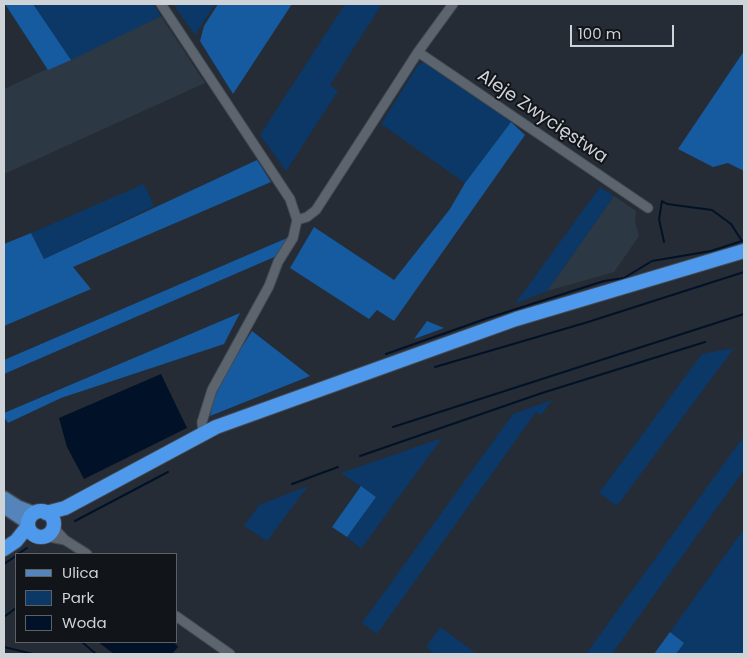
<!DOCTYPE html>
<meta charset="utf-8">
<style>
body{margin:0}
#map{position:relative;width:748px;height:658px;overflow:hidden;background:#252c35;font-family:Poppins,sans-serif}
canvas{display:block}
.frame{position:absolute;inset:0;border:5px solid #ced3d8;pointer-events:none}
.legend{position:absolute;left:15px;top:553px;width:162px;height:90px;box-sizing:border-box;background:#111418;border:1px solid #5d6065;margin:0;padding:6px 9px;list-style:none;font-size:15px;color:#ced3d8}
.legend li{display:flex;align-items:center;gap:10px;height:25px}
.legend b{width:25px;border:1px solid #5d6065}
.scale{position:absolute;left:570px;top:25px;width:104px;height:22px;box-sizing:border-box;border:2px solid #ced3d8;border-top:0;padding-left:6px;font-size:15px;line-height:18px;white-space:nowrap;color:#ced3d8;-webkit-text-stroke:4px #111418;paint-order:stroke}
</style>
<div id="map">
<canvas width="748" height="658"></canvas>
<div class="frame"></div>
<ul class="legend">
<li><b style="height:6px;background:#5484ba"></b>Ulica</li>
<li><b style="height:14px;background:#0b3866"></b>Park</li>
<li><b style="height:14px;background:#011228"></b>Woda</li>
</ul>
<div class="scale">100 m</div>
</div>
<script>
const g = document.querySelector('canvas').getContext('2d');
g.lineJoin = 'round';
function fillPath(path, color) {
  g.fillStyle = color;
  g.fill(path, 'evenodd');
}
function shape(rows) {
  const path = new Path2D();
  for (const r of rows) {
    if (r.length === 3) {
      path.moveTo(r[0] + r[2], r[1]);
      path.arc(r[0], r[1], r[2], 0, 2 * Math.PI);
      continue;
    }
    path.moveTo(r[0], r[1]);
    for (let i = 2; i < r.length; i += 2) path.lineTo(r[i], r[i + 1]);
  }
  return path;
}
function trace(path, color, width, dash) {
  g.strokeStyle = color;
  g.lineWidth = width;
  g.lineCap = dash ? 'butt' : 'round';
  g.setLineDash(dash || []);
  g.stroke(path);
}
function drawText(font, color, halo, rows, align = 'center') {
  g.font = font + ' Poppins,sans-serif';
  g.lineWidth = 4;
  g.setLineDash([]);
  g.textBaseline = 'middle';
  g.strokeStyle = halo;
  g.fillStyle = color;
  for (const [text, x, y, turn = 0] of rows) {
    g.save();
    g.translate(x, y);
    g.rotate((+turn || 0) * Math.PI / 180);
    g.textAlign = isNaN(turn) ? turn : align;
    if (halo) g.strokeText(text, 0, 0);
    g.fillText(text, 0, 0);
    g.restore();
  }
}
fillPath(shape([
 [161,16,205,83,4,174,4,89],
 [614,196,636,211,635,222,639,236,614,272,547,291]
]), '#2d3845');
fillPath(shape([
 [33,4,153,4,161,16,71,60],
 [173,4,215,4,195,35],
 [345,4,382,4,330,85,338,91,286,171,260,135],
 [424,62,511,122,465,183,381,124,418,65],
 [144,184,154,206,44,259,31,233],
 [600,187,614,196,547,291,515,304],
 [734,348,617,506,599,493,702,354],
 [552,400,541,415,536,412,377,634,362,623,513,414],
 [744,436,744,470,612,654,586,654],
 [442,438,361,549,347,537,376,497,341,473],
 [308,486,267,541,244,526,259,505],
 [744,529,744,654,676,654,684,643,670,632],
 [440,627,477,654,435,654,426,647]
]), '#0b3866');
fillPath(shape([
 [5,4,33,4,71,60,48,70],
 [218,4,292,4,233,94,200,41,204,26],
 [744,51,744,171,728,163,713,167,678,149],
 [511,122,525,135,394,321,377,310,369,319,290,268,314,227,394,280,450,209,465,183],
 [257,160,271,182,73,267,91,289,4,326,4,244,31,233,44,259],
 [287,238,279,255,4,374,4,360],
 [240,313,224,344,61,398,8,423,4,417,4,413],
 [427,321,444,328,414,339],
 [252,331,310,376,210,416,214,399,226,372],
 [361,486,376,497,347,537,332,527],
 [670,632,684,643,676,654,654,654]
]), '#165aa0');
fillPath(shape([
 [161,374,187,428,84,479,67,447,59,418],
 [98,642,174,642,178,647,172,654,114,654]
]), '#011228');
trace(shape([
 [386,354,488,318,604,281,624,278,652,261,711,251,742,241,731,224,712,210,667,204,662,201,659,219,664,242],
 [435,367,588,322,744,272],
 [393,427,744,314],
 [360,456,542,393,705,342],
 [292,484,338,467],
 [75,521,168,472],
 [18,554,27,548],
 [4,564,16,556],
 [4,617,16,608],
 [82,642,96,654],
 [4,647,33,654]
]), '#011228', 2);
const minor = shape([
 [161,4,290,199,297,220,293,238,278,262,269,286,212,390,202,422,203,434],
 [418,52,648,208],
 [297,220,307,217,316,210,418,52,453,4],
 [53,527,65,540,87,554],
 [44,536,65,540],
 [176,616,230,654]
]);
const major = shape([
 [4,497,18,506,36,513],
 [4,508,28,524]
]);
const highway = shape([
 [41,524,13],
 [46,513,65,508,216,427,516,319,744,251],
 [4,549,16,541,28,526]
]);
trace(minor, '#444a51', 11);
trace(major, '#444a51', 14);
trace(highway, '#444a51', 16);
trace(minor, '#5c646e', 9);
trace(major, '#5484ba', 11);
trace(highway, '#4f99ec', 14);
drawText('18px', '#ced3d8', '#111418', [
 ["Aleje Zwycięstwa",542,117,34]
]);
</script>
